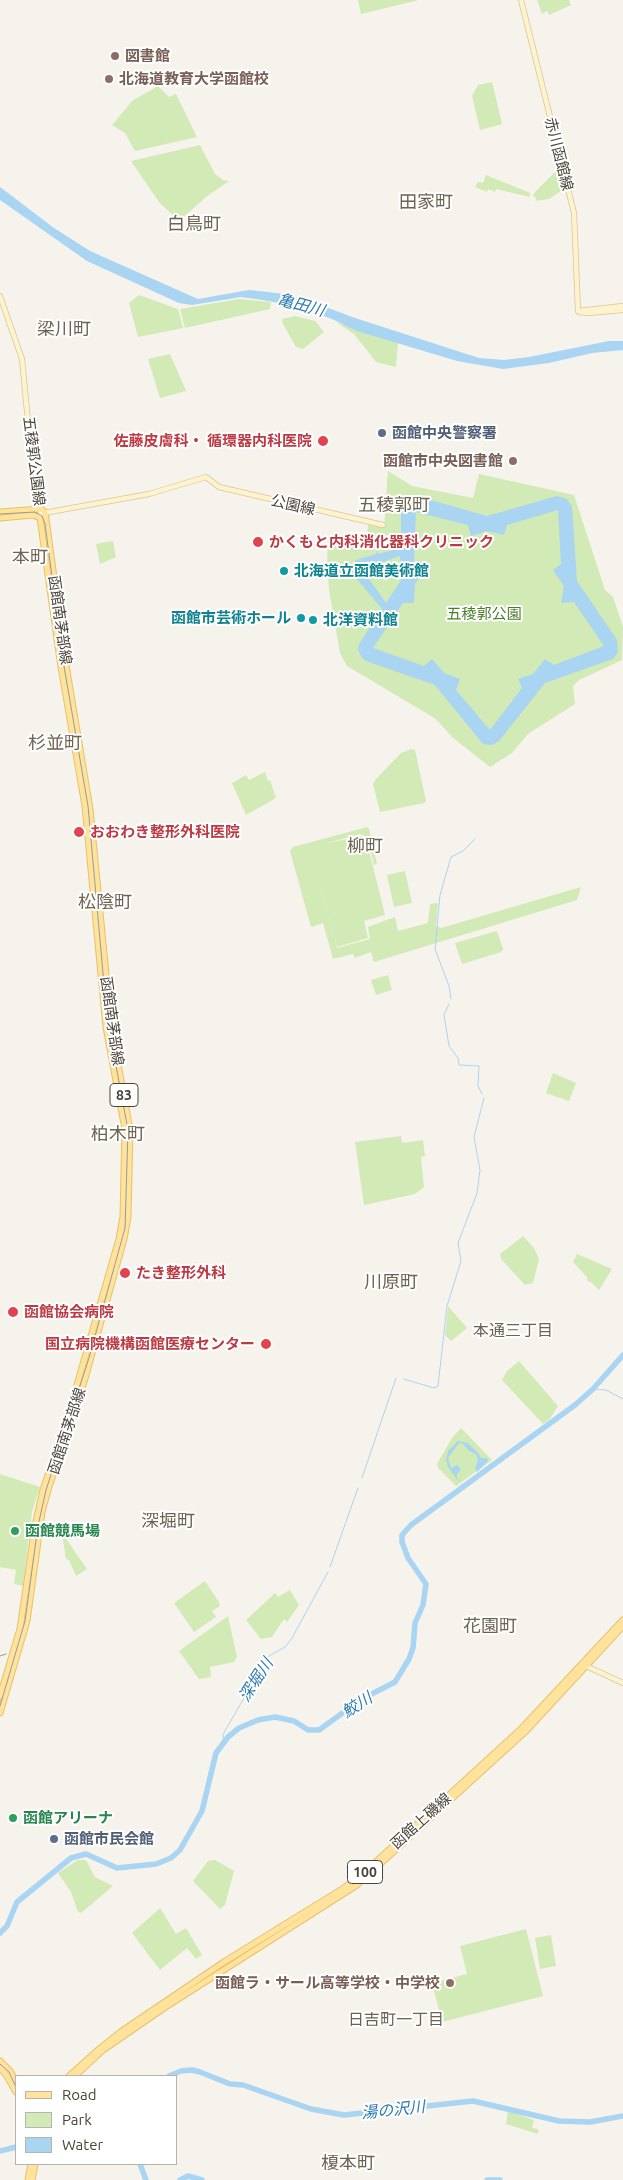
<!DOCTYPE html>
<meta charset="utf-8">
<style>
body{margin:0}
#map{position:relative;width:623px;height:2180px;overflow:hidden;background:#f6f3ec;font-family:Ubuntu,sans-serif}
canvas{display:block}
.legend{position:absolute;left:15px;top:2075px;width:162px;height:90px;box-sizing:border-box;background:#fff;border:1px solid #b7b4b0;margin:0;padding:6px 9px;list-style:none;font-size:15px;color:#4b4439}
.legend li{display:flex;align-items:center;gap:10px;height:25px}
.legend b{width:25px;border:1px solid #b7b4b0}
</style>
<div id="map">
<canvas width="623" height="2180"></canvas>
<ul class="legend">
<li><b style="height:6px;background:#ffe39c"></b>Road</li>
<li><b style="height:14px;background:#d2eab5"></b>Park</li>
<li><b style="height:14px;background:#a9d4f2"></b>Water</li>
</ul>
</div>
<script>
const g = document.querySelector('canvas').getContext('2d');
g.lineJoin = 'round';
function fillPath(path, color) {
  g.fillStyle = color;
  g.fill(path, 'evenodd');
}
function shape(rows) {
  const path = new Path2D();
  for (const r of rows) {
    path.moveTo(r[0], r[1]);
    for (let i = 2; i < r.length; i += 2) path.lineTo(r[i], r[i + 1]);
  }
  return path;
}
function trace(path, color, width, dash) {
  g.strokeStyle = color;
  g.lineWidth = width;
  g.lineCap = dash ? 'butt' : 'round';
  g.setLineDash(dash || []);
  g.stroke(path);
}
function drawText(font, color, halo, rows, align = 'center') {
  g.font = font + ' Ubuntu,"Noto Sans JP",sans-serif';
  g.lineWidth = 4;
  g.setLineDash([]);
  g.textBaseline = 'middle';
  g.strokeStyle = halo;
  g.fillStyle = color;
  for (const [text, x, y, turn = 0] of rows) {
    g.save();
    g.translate(x, y);
    g.rotate((+turn || 0) * Math.PI / 180);
    g.textAlign = isNaN(turn) ? turn : align;
    if (halo) g.strokeText(text, 0, 0);
    g.fillText(text, 0, 0);
    g.restore();
  }
}
fillPath(shape([
 [358,0,419,0,361,14],
 [537,0,569,0,571,5,549,15,547,11,542,14],
 [492,82,502,124,480,130,472,96,478,85],
 [158,86,169,97,176,94,197,137,135,151,125,133,112,125,132,101],
 [200,145,215,174,223,180,229,181,206,197,179,221,159,202,131,161],
 [558,169,564,189,549,199,535,201,536,198,533,196,535,192],
 [486,175,530,193,530,197,496,189,495,192,488,189,487,192,475,187,478,182,483,183],
 [139,295,178,309,183,328,138,337,129,303],
 [239,299,271,302,270,309,185,328,180,309],
 [295,316,315,321,324,332,303,349,296,347,283,324,282,319],
 [336,322,398,343,396,366,395,367,376,362,354,334],
 [170,354,186,391,160,398,148,359],
 [388,471,412,486,473,498,479,474,574,495,605,590,613,597,623,627,622,660,579,680,573,686,575,704,528,734,512,753,490,767,452,737,436,719,347,666,340,653,329,590,327,563,328,538,367,537,368,525,384,528],
 [113,541,116,557,100,564,96,544],
 [411,749,415,750,426,801,424,803,380,812,373,784,376,779,401,753],
 [265,772,268,781,270,780,276,798,246,815,232,783,246,775,249,780],
 [367,827,369,828,377,864,374,865,367,837,360,834,324,844,360,836,366,838,385,915,364,921,368,938,337,947,310,848,337,948,370,939,368,927,395,917,398,931,428,923,430,904,438,903,436,926,441,928,581,887,577,900,374,962,371,952,355,958,353,954,333,959,323,923,311,927,290,851,293,847],
 [405,871,412,903,394,907,387,875],
 [497,931,503,949,501,952,462,964,455,943],
 [388,975,392,990,376,995,371,980],
 [553,1073,576,1083,569,1101,546,1093],
 [401,1136,402,1143,423,1140,425,1156,421,1157,424,1187,415,1194,364,1205,355,1142],
 [523,1236,534,1248,539,1259,533,1283,525,1285,501,1259,500,1254],
 [577,1254,612,1269,599,1290,591,1282,588,1282,587,1277,573,1262],
 [448,1306,467,1328,451,1341,445,1335],
 [519,1361,558,1406,550,1419,543,1424,502,1380,507,1371],
 [461,1428,492,1460,456,1486,438,1468,437,1464,452,1438],
 [0,1474,40,1487,32,1512,23,1586,14,1584,16,1570,0,1567],
 [62,1533,87,1569,76,1576,69,1560,66,1559],
 [205,1581,219,1602,220,1606,212,1611,216,1617,194,1632,174,1603],
 [290,1590,299,1605,287,1622,284,1619,272,1637,261,1639,246,1620,275,1593,278,1597],
 [228,1616,237,1657,234,1662,210,1667,211,1677,199,1679,179,1651],
 [78,1860,86,1860,95,1877,113,1886,81,1913,78,1912,71,1892,58,1873],
 [215,1860,234,1871,225,1905,220,1909,193,1881,208,1861],
 [160,1908,176,1934,186,1928,202,1955,196,1959,187,1948,160,1970,132,1933],
 [526,1929,543,1996,442,2022,432,1983,467,1974,460,1946],
 [551,1935,556,1966,540,1969,535,1938],
 [508,2111,534,2120,532,2128,538,2129,538,2134,506,2124]
]), '#d2eab5');
fillPath(shape([
 [0,187,54,228,90,251,198,299,249,290,285,294,307,300,355,318,479,358,504,360,529,357,609,341,623,341,623,350,592,353,549,363,503,369,457,361,357,331,332,319,296,306,263,300,241,297,192,305,179,303,87,261,0,200],
 [557,496,567,499,572,507,577,581,617,640,618,652,613,659,545,683,499,741,492,745,483,744,435,685,366,661,362,658,358,650,359,644,382,609,352,573,351,566,356,560,376,554,377,550,378,554,401,548,401,510,405,502,411,498,420,497,487,516],
 [558,510,561,564,553,570,564,586,561,603,574,602,604,646,554,665,545,659,533,674,518,679,522,688,490,730,456,690,460,679,444,673,432,659,424,666,373,648,403,603,414,603,415,584,424,571,414,565,416,512,468,525,471,536,487,531,504,535,507,525],
 [400,556,401,580,386,603,362,569],
 [458,1441,468,1443,478,1453,481,1458,487,1458,488,1461,477,1472,475,1468,478,1460,476,1454,469,1451,462,1443,459,1443,448,1458,451,1468,457,1465,461,1469,457,1474,457,1479,448,1467,446,1459,448,1451]
]), '#a9d4f2');
trace(shape([
 [451,999,449,986,435,949,440,895,451,857,463,851,475,839],
 [449,1004,444,1015,449,1046,458,1058,459,1065,479,1066,478,1086,482,1094],
 [404,1379,434,1388,438,1386,447,1306,461,1261,458,1243,477,1193,480,1170,474,1137,484,1098],
 [593,1389,606,1390,623,1399],
 [362,1478,396,1378],
 [457,1479,459,1481],
 [462,1484,464,1487],
 [330,1567,358,1488],
 [224,1742,223,1735,226,1729,262,1667,269,1656,285,1647,292,1638,328,1572]
]), '#a9d4f2', 1);
trace(shape([
 [0,1933,7,1926,17,1902,71,1858,86,1854,117,1868,156,1864,171,1858,180,1850,202,1811,216,1753,228,1737,239,1728,258,1720,275,1717,294,1721,308,1730,319,1730,362,1699,395,1682,409,1659,413,1648,415,1623,423,1605,426,1584,408,1558,402,1542,402,1535,411,1525,575,1405,593,1389,623,1355],
 [169,2076,181,2071,192,2070,200,2072,230,2084,243,2085,311,2109,344,2115,473,2101,559,2121,590,2122,623,2116],
 [0,2151,16,2147],
 [140,2164,146,2180],
 [180,2180,188,2176,202,2180],
 [487,2180,500,2180]
]), '#a9d4f2', 5.5);
const secondary = shape([
 [521,0,574,213,578,311],
 [0,296,22,359,30,442,41,509,40,518],
 [578,311,623,306],
 [579,312,588,313,623,310],
 [44,513,149,494,206,477,219,487,383,525],
 [584,1665,623,1683]
]);
const primary = shape([
 [0,512,41,509,45,512,66,665,90,809,111,1026,130,1130,128,1217,124,1239,84,1382,48,1490,42,1512,27,1621,0,1713],
 [0,518,33,515,40,518,61,667,85,806,106,1027,125,1129,123,1217,119,1239,75,1392,43,1490,35,1526,20,1629,0,1696],
 [0,2061,10,2071,16,2082],
 [0,2068,7,2076,16,2092],
 [69,2076,98,2050,122,2031,224,1962,344,1888,368,1869,521,1729,623,1620],
 [75,2076,103,2050,164,2008,357,1885,525,1732,623,1626],
 [28,2180,31,2164],
 [32,2180,35,2164]
]);
trace(secondary, '#d6c79b', 6);
trace(primary, '#e6c16a', 7);
trace(secondary, '#fff3cd', 4.5);
trace(primary, '#ffe39c', 5);
trace(shape([
 [0,514,35,512,42,516,45,524,64,666,88,806,107,1018,128,1130,125,1228,89,1358,46,1490,38,1526,25,1621,0,1706],
 [0,1656,6,1654],
 [0,2064,9,2072,16,2087]
]), '#9a9a9a', 1);
for (const [x, y, r, color] of [
 [115,56,5,"#8d6e63"],
 [109,79,5,"#8d6e63"],
 [382,433,5,"#5c6f8a"],
 [323,441,6,"#e0444e"],
 [513,461,5,"#8d6e63"],
 [258,542,6,"#e0444e"],
 [284,571,5,"#0f9aa8"],
 [301,618,5,"#0f9aa8"],
 [313,620,5,"#0f9aa8"],
 [79,832,6,"#e0444e"],
 [125,1273,6,"#e0444e"],
 [13,1312,6,"#e0444e"],
 [266,1344,6,"#e0444e"],
 [15,1531,5,"#2e9e5b"],
 [13,1818,5,"#2e9e5b"],
 [54,1839,5,"#5c6f8a"],
 [450,1983,5,"#8d6e63"]
]) {
  const dot = new Path2D();
  dot.arc(x, y, r, 0, 2 * Math.PI);
  g.fillStyle = color;
  g.fill(dot);
  trace(dot, '#fff', 2);
}
for (const [x, y, w] of [
 [124,1095,28],
 [365,1872,35]
]) {
  const box = new Path2D();
  box.roundRect(x - w / 2, y - 11.5, w, 23, 4);
  g.fillStyle = '#fff';
  g.fill(box);
  trace(box, '#4b4439', 1);
}
drawText('bold 14px', '#4b4439', null, [
 ["83",124,1095],
 ["100",365,1872]
]);
drawText('bold 15px', '#785e54', '#fff', [
 ["図書館",125,56],
 ["北海道教育大学函館校",119,79],
 ["函館市中央図書館",503,461,"right"],
 ["函館ラ・サール高等学校・中学校",440,1983,"right"]
], 'left');
drawText('15px', '#4b4439', '#fff', [
 ["赤川函館線",559,154,76],
 ["五稜郭公園線",34,461,83],
 ["公園線",293,505,13],
 ["函館南茅部線",60,620,82],
 ["函館南茅部線",112,1021,82],
 ["函館南茅部線",67,1431,-72],
 ["函館上磯線",421,1821,-42]
]);
drawText('bold 15px', '#4e5e75', '#fff', [
 ["函館中央警察署",392,433],
 ["函館市民会館",64,1839]
], 'left');
drawText('bold 15px', '#be3a42', '#fff', [
 ["佐藤皮膚科・ 循環器内科医院",312,441,"right"],
 ["かくもと内科消化器科クリニック",269,542],
 ["おおわき整形外科医院",90,832],
 ["たき整形外科",136,1273],
 ["函館協会病院",24,1312],
 ["国立病院機構函館医療センター",255,1344,"right"]
], 'left');
drawText('bold 15px', '#0d838f', '#fff', [
 ["北海道立函館美術館",294,571],
 ["函館市芸術ホール",291,618,"right"],
 ["北洋資料館",323,620]
], 'left');
drawText('15px', '#4a7f2a', '#fff', [
 ["五稜郭公園",484,614]
]);
drawText('bold 15px', '#27864d', '#fff', [
 ["函館競馬場",25,1531],
 ["函館アリーナ",23,1818]
], 'left');
drawText('italic 16px', '#2e7ab2', '#fff', [
 ["亀田川",301,305,15],
 ["深堀川",256,1680,-57],
 ["鮫川",357,1705,-33],
 ["湯の沢川",393,2110,-6]
]);
drawText('16px', '#6e6250', '#fff', [
 ["本通三丁目",513,1331],
 ["日吉町一丁目",396,2020]
]);
drawText('18px', '#6e6250', '#fff', [
 ["田家町",426,202],
 ["白鳥町",194,224],
 ["梁川町",64,329],
 ["五稜郭町",394,505],
 ["本町",30,557],
 ["杉並町",55,743],
 ["柳町",365,846],
 ["松陰町",105,902],
 ["柏木町",118,1134],
 ["川原町",391,1282],
 ["深堀町",168,1521],
 ["花園町",490,1626],
 ["榎本町",348,2163]
]);
</script>
